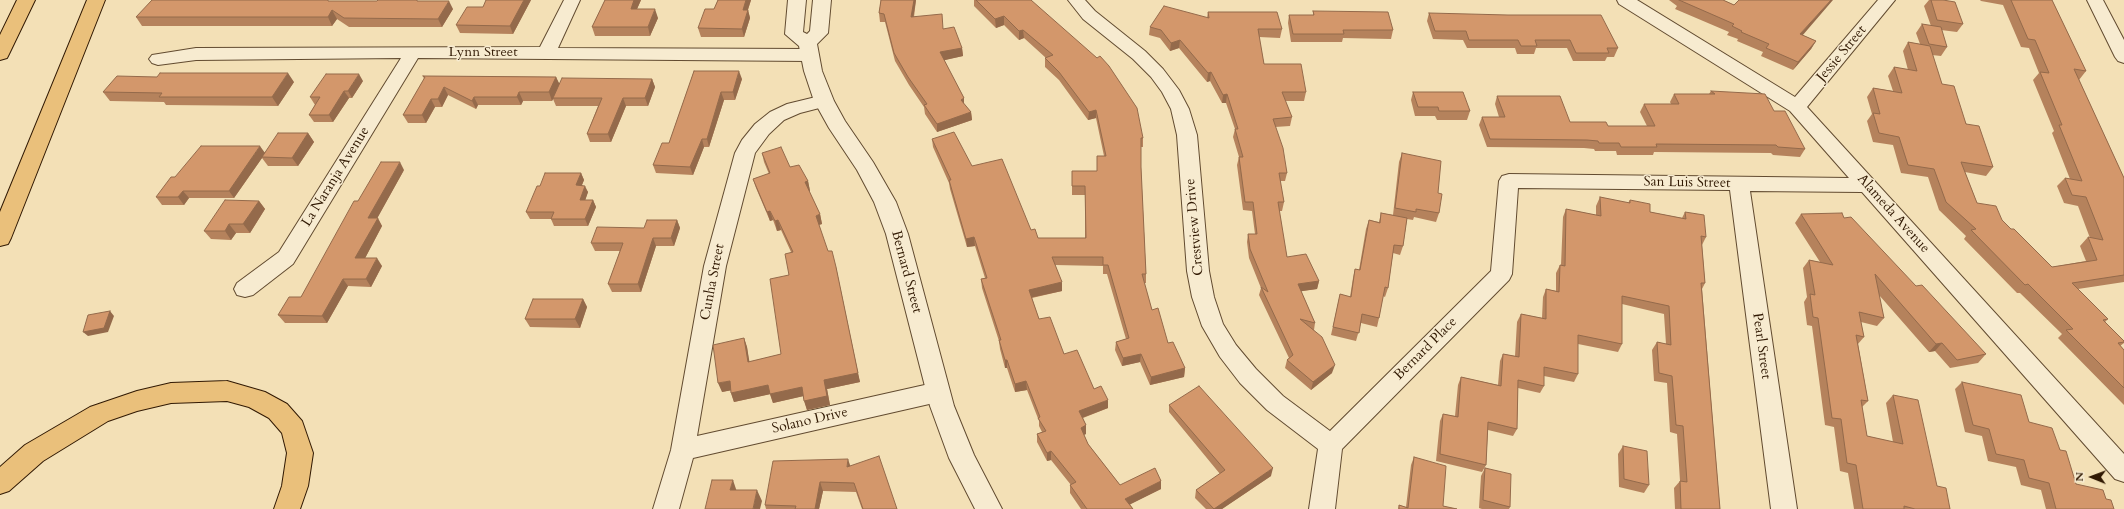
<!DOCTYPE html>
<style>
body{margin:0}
#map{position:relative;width:2124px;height:509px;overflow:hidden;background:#f3e0b6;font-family:Cardo,serif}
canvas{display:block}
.north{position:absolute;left:2072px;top:457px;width:40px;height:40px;-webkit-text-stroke:3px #f7ebd0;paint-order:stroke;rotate:271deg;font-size:11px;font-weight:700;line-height:16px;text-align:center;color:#311903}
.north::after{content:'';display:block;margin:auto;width:14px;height:18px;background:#311903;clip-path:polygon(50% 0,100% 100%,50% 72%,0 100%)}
</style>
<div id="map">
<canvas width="2124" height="509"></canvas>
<div class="north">N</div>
</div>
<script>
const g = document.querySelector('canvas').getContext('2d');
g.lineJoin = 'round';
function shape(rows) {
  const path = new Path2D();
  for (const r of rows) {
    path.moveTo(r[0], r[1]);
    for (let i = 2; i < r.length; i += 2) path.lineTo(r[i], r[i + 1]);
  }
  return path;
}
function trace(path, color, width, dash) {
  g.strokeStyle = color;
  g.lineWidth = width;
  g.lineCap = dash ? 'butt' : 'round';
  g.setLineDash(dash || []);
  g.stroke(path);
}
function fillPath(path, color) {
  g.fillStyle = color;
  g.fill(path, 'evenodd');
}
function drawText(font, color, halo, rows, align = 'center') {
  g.font = font + ' Cardo,serif';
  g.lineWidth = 3;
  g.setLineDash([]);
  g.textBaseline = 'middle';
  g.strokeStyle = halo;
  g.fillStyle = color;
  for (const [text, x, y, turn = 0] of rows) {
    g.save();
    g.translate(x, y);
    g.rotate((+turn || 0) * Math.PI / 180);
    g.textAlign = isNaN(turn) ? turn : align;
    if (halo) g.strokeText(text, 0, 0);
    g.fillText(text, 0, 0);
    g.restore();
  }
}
const minor = shape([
 [564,0,580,0,558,48,809,49,815,51,818,55,815,59,809,61,418,58,293,264,253,295,245,297,237,295,234,289,237,283,279,252,401,58,196,60,158,65,152,63,149,59,152,55,196,48,540,47,564,0],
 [1068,0,1085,0,1095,11,1145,51,1163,69,1179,90,1189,109,1197,135,1209,271,1214,297,1223,324,1236,345,1256,369,1283,396,1330,431,1491,271,1499,181,1502,176,1509,174,1849,178,1790,111,1619,4,1617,0,1637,0,1795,97,1878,0,1895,0,1807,107,2124,454,2124,482,2115,479,1862,192,1750,191,1797,509,1771,509,1730,190,1518,188,1512,274,1509,280,1342,449,1335,509,1309,509,1318,449,1267,410,1240,383,1220,357,1202,326,1192,297,1187,271,1177,135,1171,109,1162,92,1151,77,1133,59,1083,19,1068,0],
 [2087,0,2103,0,2124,40,2124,63,2118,61,2115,57,2087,0],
 [824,95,831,97,833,101,831,105,800,113,784,120,769,134,755,153,726,266,697,436,938,382,946,385,950,392,946,399,938,402,693,458,679,509,653,509,671,450,704,266,735,153,742,140,755,124,770,112,787,104,824,95]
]);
const tertiary = shape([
 [788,0,806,0,803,32,807,34,810,31,813,0,831,0,828,33,817,44,822,71,834,101,845,121,873,162,896,202,908,234,954,406,974,455,1002,509,975,509,949,458,930,406,886,234,874,202,857,170,829,128,814,101,804,71,799,46,785,34,788,0]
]);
const motorway = shape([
 [17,0,35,0,9,54,7,58,0,60,0,35,17,0],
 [87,0,105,0,11,238,8,244,0,246,0,212,87,0],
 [227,381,265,392,287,404,302,421,313,453,308,486,300,509,274,509,282,486,287,453,282,433,269,418,249,407,227,401,171,403,137,411,108,421,43,461,9,491,0,494,0,467,25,445,90,407,137,391,171,383,227,381]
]);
trace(minor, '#624b30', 2);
trace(tertiary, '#624b30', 2);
trace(motorway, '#311903', 2);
fillPath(minor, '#f7ebd0');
fillPath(tertiary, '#f7ebd0');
fillPath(motorway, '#eac07b');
fillPath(shape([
 [531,0,513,34,460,33,456,25,483,7],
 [605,0,641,0,637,9,658,18,650,36,595,36,592,27],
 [718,0,751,0,748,10,750,18,744,37,701,37,698,28,714,9],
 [881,0,916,0,914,17,943,29,962,48,963,56,944,60,964,98,964,104,971,112,972,120,937,132,925,114,924,107,909,85,895,61,885,22,880,22,879,13],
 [974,0,1031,0,1143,138,1143,147,1141,147,1141,167,1146,274,1146,283,1144,283,1152,310,1168,343,1185,368,1184,377,1150,385,1140,362,1122,366,1115,350,1116,342,1126,339,1107,274,1103,274,1103,266,1055,265,1062,291,1032,298,1039,319,1064,354,1094,389,1108,408,1083,418,1086,425,1086,434,1084,435,1088,444,1120,485,1161,481,1161,489,1130,504,1133,509,1081,509,1070,493,1070,485,1071,485,1051,460,1047,461,1037,442,1037,434,1042,432,1039,426,1039,421,1027,390,1015,392,1007,368,1005,368,1000,349,999,341,982,288,981,279,985,278,975,246,967,247,950,189,949,183,933,147,932,139,972,166,1038,238,1085,238,1085,195,1072,195,1072,171,1097,171,1097,156,1104,156,1096,118,1088,120,1059,80,1045,67,1045,58,1046,58,1024,38,1019,40,1004,25,996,28,974,6],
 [1669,0,1723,0,1816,41,1811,49,1793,70,1761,56,1763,52,1737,41,1738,39,1727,35,1729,32,1675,9,1677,6],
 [1929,0,1943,0,1963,24,1957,32,1941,30,1947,47,1941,56,1932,55,1942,84,1993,167,1986,176,1965,172,1977,203,2002,220,2011,229,2052,267,2086,261,2080,246,2088,237,2090,238,2078,206,2064,203,2057,186,2065,178,2070,179,2052,133,2054,131,2033,80,2039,73,2029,48,2021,47,2003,5,1981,1,1980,0,2052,0,2086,71,2079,80,2124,178,2124,282,2078,289,2108,319,2105,322,2124,341,2124,343,2120,346,2124,350,2124,405,2058,338,2062,334,2020,293,2017,293,1964,239,1966,236,1939,210,1928,177,1901,173,1893,145,1873,142,1867,121,1872,114,1867,97,1873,88,1893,91,1888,76,1894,67,1908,70,1903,51,1908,42,1920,44,1916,33,1922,24,1931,26,1924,6],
 [338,1,420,1,453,9,442,27,349,27,337,19,332,26,142,26,136,17],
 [1313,11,1393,30,1391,39,1343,38,1342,42,1291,42,1288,23,1289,15,1313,15],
 [1208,12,1282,29,1280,38,1259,37,1264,64,1306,92,1304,101,1285,101,1292,117,1290,126,1275,127,1287,173,1285,181,1280,181,1284,202,1282,211,1279,211,1287,257,1319,281,1317,289,1301,291,1315,323,1314,330,1332,373,1311,390,1285,368,1287,360,1289,358,1259,295,1261,288,1249,258,1247,242,1248,234,1255,234,1252,211,1243,210,1237,165,1239,157,1233,137,1235,129,1226,103,1222,103,1210,81,1207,82,1179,48,1170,51,1160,38,1149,35,1150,27,1207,18],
 [1429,13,1618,48,1614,57,1607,57,1605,61,1573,61,1567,48,1536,48,1534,54,1517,54,1515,48,1467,48,1463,40,1433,39,1427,21],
 [694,71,742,79,735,100,724,100,709,147,704,147,693,175,656,173,653,165,669,143],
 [423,76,556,77,559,84,652,79,655,87,648,106,626,106,611,142,590,142,587,134,598,106,556,106,553,99,552,101,523,101,521,105,478,105,476,109,448,95,442,107,435,107,426,123,408,123,403,115,424,79],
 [363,81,352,98,349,98,333,122,314,122,309,115,315,105,310,97],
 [294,82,278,106,166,105,164,102,110,101,103,92],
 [1711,91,1774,111,1805,149,1800,157,1773,155,1771,153,1654,152,1653,155,1617,155,1616,151,1595,151,1594,149,1584,148,1487,147,1479,125,1482,117,1499,117,1495,104,1497,96,1570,122,1608,126,1647,126,1640,112,1644,104,1671,104,1670,102,1674,94,1709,94],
 [1413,92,1470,111,1467,120,1437,120,1435,116,1415,116,1411,100],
 [308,133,314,142,298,166,268,166,262,158,234,198,189,198,184,205,162,205,156,197,265,152],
 [762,153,790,167,808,181,810,191,809,191,820,214,822,224,819,225,860,382,827,389,830,405,807,410,803,396,773,403,770,394,734,402,731,393,731,390,722,392,744,338,747,347,749,362,781,354,791,252,781,230,777,231,773,220,770,221,756,188,753,179,769,174,764,162],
 [1402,153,1438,193,1439,213,1436,222,1414,217,1413,220,1407,219,1403,246,1400,255,1393,253,1388,288,1385,297,1383,296,1379,318,1377,327,1361,323,1356,341,1331,335,1340,294,1350,297,1353,278,1355,269,1359,270,1366,229,1369,220,1379,222,1381,213,1393,215,1399,162],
 [404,170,377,218,382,226,365,258,382,266,371,287,348,286,327,323,285,323,278,315,301,297,358,201],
 [581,173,584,180,582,185,588,192,585,200,593,200,596,207,588,226,554,226,551,219,530,219,526,212,540,186],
 [1600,197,1628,203,1630,200,1650,212,1682,218,1685,212,1706,237,1702,245,1705,283,1702,289,1720,509,1675,509,1674,488,1680,481,1677,434,1670,432,1667,383,1654,381,1652,350,1657,342,1666,344,1664,314,1622,304,1622,344,1618,352,1578,344,1578,374,1574,382,1544,376,1544,386,1540,393,1518,388,1517,429,1513,436,1488,430,1486,465,1482,472,1436,461,1440,421,1443,414,1455,416,1458,385,1461,377,1498,385,1500,361,1503,354,1515,356,1517,322,1521,314,1542,318,1543,297,1546,289,1556,291,1556,273,1560,265,1561,265,1563,217,1566,209,1596,215,1596,206],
 [259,201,265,209,250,233,236,233,231,240,211,239,204,231],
 [1801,214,1844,218,1986,354,1978,363,1950,368,1935,351,1929,352,1879,295,1884,318,1877,326,1861,322,1864,337,1858,344,1868,401,1862,407,1867,436,1893,442,1886,403,1893,395,1937,486,1950,509,1854,509,1848,473,1840,471,1834,427,1825,425,1812,326,1807,325,1804,302,1807,297,1803,268,1809,260,1820,262,1795,223],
 [677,220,680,228,674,246,656,246,641,292,612,292,608,284,620,251,595,251,591,243,644,228],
 [583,299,587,307,580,328,530,327,525,319],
 [1962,382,2029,422,2060,450,2076,484,2106,499,2114,509,2046,509,2041,490,2021,485,2016,467,1988,461,1982,436,1965,432,1955,389],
 [1169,405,1271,476,1222,509,1206,509,1195,498,1196,490,1220,474,1169,412],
 [1623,446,1649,485,1644,493,1619,487,1618,454],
 [1414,457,1443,506,1457,509,1398,509,1399,505,1406,507,1411,465],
 [850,466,897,509,862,509,856,492,823,491,819,509,766,509,765,505],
 [1485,468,1510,507,1509,509,1482,509,1479,508,1481,476]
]), '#b5825c');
fillPath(shape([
 [524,0,531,0,513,34,510,26],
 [634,0,641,0,633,18,631,9],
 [746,0,751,0,745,18,743,10],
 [914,0,916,0,912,25,911,17],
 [1831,0,1833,0,1796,43,1800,34],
 [449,1,453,9,442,27,438,19],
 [655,9,658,18,650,36,648,27],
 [332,10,337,19,332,26,328,17],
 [748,10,750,18,744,37,742,29],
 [1004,16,1004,25,996,28,995,19],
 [1023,30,1024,38,1019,40,1019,31],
 [1180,40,1179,48,1170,51,1171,43],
 [1816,41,1811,49,1793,70,1798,62],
 [962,48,963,56,941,61,940,52],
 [739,71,742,79,735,100,733,92],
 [1211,72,1210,81,1207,82,1208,73],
 [288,73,294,82,278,106,272,97],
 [359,74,363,81,352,98,348,91],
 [556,77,560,85,552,101,549,92],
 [652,79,655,87,648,106,645,98],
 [444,87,448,95,442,107,438,99],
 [344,91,349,98,333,122,329,115],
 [519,92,523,101,521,105,517,97],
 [721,92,724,100,709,147,707,139],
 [1227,94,1226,103,1222,103,1223,95],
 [474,97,478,105,476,109,472,101],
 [623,98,626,106,611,142,608,134],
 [964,98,964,107,961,100],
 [431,99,435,107,426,123,422,115],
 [1096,110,1096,118,1088,120,1089,112],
 [971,112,972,120,937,132,937,124],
 [308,133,314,142,298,166,292,158],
 [702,139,704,147,693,175,690,167],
 [260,146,265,153,262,157,262,158,234,198,229,191],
 [400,162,404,170,373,226,368,218],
 [581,173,584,180,579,192,576,185],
 [808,181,810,191,807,191,805,182],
 [585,186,588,192,583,207,580,200],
 [183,191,189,198,184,205,178,197],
 [593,200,596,207,588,226,585,219],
 [259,201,265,209,250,233,243,224],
 [770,211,773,220,770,221,767,212],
 [820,214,822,224,818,225,816,216],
 [378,218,382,226,361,266,355,258],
 [677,220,680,228,674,246,671,238],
 [778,220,781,230,777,231,775,221],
 [229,224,236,233,231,240,225,231],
 [974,237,975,246,967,247,966,239],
 [653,238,656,246,641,292,638,284],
 [377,258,382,266,371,287,366,279],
 [836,267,860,382,827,389,830,405,807,410,804,401,824,380],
 [343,279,348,286,327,323,322,316],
 [1319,281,1317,289,1296,292,1298,284],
 [1062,282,1062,291,1029,298,1029,290],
 [583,299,587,307,580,328,575,319],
 [110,311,114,316,108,332,88,336,83,332],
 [744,338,747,347,751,371,748,362],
 [1942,343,1935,351,1929,352,1936,344],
 [1141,354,1140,362,1122,366,1123,358],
 [1005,360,1007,360,1007,368,1005,368],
 [1335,365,1332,373,1311,390,1313,382],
 [1185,368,1184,377,1150,385,1151,377],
 [730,381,733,390,722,392,718,383],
 [1026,381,1027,390,1015,392,1015,384],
 [768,385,771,394,734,402,731,393],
 [802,387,804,396,773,403,770,394],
 [1108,400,1108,408,1079,419,1079,411],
 [1086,425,1086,434,1080,436,1081,428],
 [1051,451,1051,460,1047,461,1047,453],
 [848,459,851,468,847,467],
 [1273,468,1271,476,1222,509,1213,509],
 [733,480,737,492,730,490],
 [1161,481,1161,489,1125,507,1125,499],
 [820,482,823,491,819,509,815,509],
 [757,490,762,501,760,509,753,509]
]), '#946a4b');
const building = shape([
 [152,0,328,0,328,1,377,1,378,0,417,0,417,1,449,1,438,19,344,18,332,10,328,17,136,17,152,0],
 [486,0,524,0,510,26,456,25,467,7,483,7,486,0],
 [605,0,634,0,631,9,655,9,648,27,592,27,605,0],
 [718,0,746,0,743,10,748,10,742,29,698,28,705,9,714,9,718,0],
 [881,0,914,0,911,17,942,14,943,29,954,27,962,48,940,52,964,98,961,100,971,112,937,124,924,105,927,104,908,77,894,53,884,14,879,13,881,0],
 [976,0,1031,0,1097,58,1100,56,1109,66,1137,108,1143,138,1141,138,1141,167,1146,274,1142,274,1152,310,1158,308,1168,343,1173,342,1185,368,1151,377,1141,354,1123,358,1116,342,1129,338,1108,265,1103,265,1103,257,1052,257,1062,282,1029,290,1039,319,1050,317,1064,354,1077,350,1094,389,1101,386,1108,400,1079,411,1086,425,1081,428,1088,444,1120,485,1155,468,1161,481,1125,499,1133,509,1087,509,1070,485,1076,482,1051,451,1047,453,1037,434,1046,431,1038,418,1040,417,1026,381,1015,384,1007,360,1005,360,999,340,1001,340,981,279,987,278,974,237,966,239,949,180,951,180,932,139,954,132,972,166,1002,159,1031,230,1035,229,1038,238,1086,238,1085,186,1072,186,1072,171,1097,171,1097,156,1106,156,1096,110,1089,112,1059,72,1045,58,1053,55,1023,30,1019,31,1004,16,995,19,976,0],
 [1679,0,1723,0,1734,5,1739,0,1831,0,1800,34,1816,41,1798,62,1766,48,1769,44,1741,32,1742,31,1732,26,1734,24,1679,0],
 [1931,0,1943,0,1955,2,1963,24,1937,20,1931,0],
 [2011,0,2052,0,2086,71,2074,69,2124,178,2124,275,2072,283,2108,319,2103,320,2124,341,2124,342,2118,343,2124,350,2124,388,2066,330,2073,329,2028,284,2025,285,1971,230,1976,229,1946,202,1934,169,1908,165,1899,137,1879,133,1873,113,1880,114,1873,88,1902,93,1894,67,1917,71,1908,42,1930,46,1942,84,1954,86,1966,124,1979,126,1993,167,1961,162,1977,203,1996,206,2002,220,2011,229,2014,229,2052,267,2097,260,2088,237,2103,240,2086,197,2072,195,2065,178,2082,181,2059,125,2062,125,2040,72,2049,73,2035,40,2028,39,2011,0],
 [1164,6,1209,18,1208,12,1277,12,1282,29,1258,29,1264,64,1301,64,1306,92,1282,92,1292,117,1273,119,1283,148,1287,173,1279,173,1284,202,1278,202,1287,257,1306,254,1319,281,1298,284,1315,323,1300,319,1322,337,1335,365,1313,382,1287,360,1293,355,1261,287,1268,292,1250,249,1248,234,1257,234,1253,202,1245,202,1239,157,1243,157,1235,129,1238,129,1227,94,1223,95,1211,72,1208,73,1180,40,1171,43,1161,30,1150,27,1164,6],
 [1313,11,1388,12,1393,30,1343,30,1344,34,1293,34,1289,15,1314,15,1313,11],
 [1429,13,1508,15,1601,15,1618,48,1607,48,1609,53,1576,53,1570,40,1535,40,1537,46,1521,46,1518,40,1469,40,1466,31,1435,31,1429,13],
 [1922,24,1941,27,1947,47,1929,44,1922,24],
 [694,71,739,71,733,92,721,92,707,139,702,139,690,167,653,165,662,143,669,143,694,71],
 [160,73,288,73,272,97,159,97,162,93,103,92,117,76,157,77,160,73],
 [326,74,359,74,348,91,344,91,329,115,309,115,320,97,310,97,326,74],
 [423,76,556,77,549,92,519,92,517,97,474,97,472,101,444,87,438,99,431,99,422,115,403,115,425,77,423,76],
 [562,78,652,79,645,98,623,98,608,134,587,134,602,98,553,98,562,78],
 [1711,91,1765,94,1774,111,1785,111,1805,149,1778,147,1776,145,1656,144,1657,147,1621,147,1619,143,1599,143,1598,141,1587,140,1490,139,1482,117,1505,117,1497,96,1560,96,1570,122,1606,122,1608,126,1655,126,1644,104,1679,104,1674,94,1715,94,1711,91],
 [1413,92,1463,92,1470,111,1439,111,1438,107,1418,107,1413,92],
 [278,133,308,133,292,158,262,157,278,133],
 [201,146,260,146,229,191,183,191,178,197,156,197,171,177,175,177,201,146],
 [781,147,790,167,799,165,808,181,805,182,820,214,816,216,828,251,832,251,836,267,858,373,824,380,827,396,804,401,802,387,770,394,768,385,731,393,730,381,718,383,713,345,744,338,748,362,781,354,770,279,789,275,785,254,793,252,778,220,775,221,770,211,767,212,753,179,770,173,762,153,781,147],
 [1402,153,1441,161,1438,193,1442,194,1439,213,1416,209,1416,212,1395,208,1402,153],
 [381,162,400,162,368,218,378,218,355,258,377,258,366,279,343,279,322,316,278,315,289,297,301,297,354,201,358,201,381,162],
 [545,173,581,173,576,185,585,186,580,200,593,200,585,219,551,219,554,212,526,212,537,186,540,186,545,173],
 [1600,197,1630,203,1630,200,1650,204,1650,212,1686,219,1685,212,1704,215,1706,237,1701,236,1705,283,1701,283,1720,509,1681,509,1680,481,1687,482,1683,426,1676,425,1672,376,1659,373,1657,342,1671,345,1669,306,1622,296,1622,344,1578,335,1578,374,1544,367,1544,386,1518,380,1517,429,1488,422,1486,465,1440,454,1443,414,1458,417,1461,377,1501,386,1503,354,1519,357,1521,314,1546,319,1546,289,1559,292,1560,265,1565,266,1566,209,1601,216,1600,197],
 [225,200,259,201,243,224,229,224,225,231,204,231,225,200],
 [1381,213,1407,218,1403,246,1394,245,1388,288,1385,287,1379,318,1362,314,1359,333,1333,327,1340,294,1351,297,1355,269,1360,270,1369,220,1380,223,1381,213],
 [1842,213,1844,218,1851,217,1916,286,1922,285,1986,354,1957,360,1942,343,1936,344,1875,274,1884,318,1859,312,1864,337,1856,335,1868,401,1861,400,1867,436,1903,444,1893,395,1918,400,1937,486,1946,488,1950,509,1915,509,1904,506,1904,509,1863,509,1856,465,1847,463,1841,419,1832,418,1818,318,1813,317,1810,294,1815,295,1809,260,1833,265,1801,214,1842,213],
 [647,220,677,220,671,238,653,238,638,284,608,284,623,243,591,243,597,227,644,228,647,220],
 [533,299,583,299,575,319,525,319,533,299],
 [110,311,104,328,83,332,88,315,110,311],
 [1962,382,2021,395,2029,422,2052,428,2060,450,2066,451,2076,484,2103,490,2106,499,2111,500,2114,509,2056,509,2049,483,2029,478,2024,460,1996,454,1989,429,1973,425,1962,382],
 [1199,386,1273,468,1214,509,1196,490,1225,470,1169,405,1199,386],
 [1623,446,1647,451,1649,485,1624,479,1623,446],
 [879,456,897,509,863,509,854,483,820,482,815,509,795,509,796,506,765,505,773,461,848,459,847,467,879,456],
 [1414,457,1446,466,1443,506,1457,509,1399,509,1399,505,1408,508,1414,457],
 [1485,468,1511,474,1510,507,1483,500,1485,468],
 [712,480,733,480,730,490,757,490,753,509,705,509,712,480]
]);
fillPath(building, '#d3976b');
trace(building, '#946a4b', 1);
drawText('14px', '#311903', '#f7ebd0', [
 ["Lynn Street",483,53],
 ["Jessie Street",1842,54,-50],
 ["La Naranja Avenue",336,177,-58],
 ["San Luis Street",1687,183,1],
 ["Alameda Avenue",1893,214,48],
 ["Crestview Drive",1195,227,-95],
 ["Bernard Street",906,272,75],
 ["Cunha Street",713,282,-79],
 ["Pearl Street",1761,346,82],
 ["Bernard Place",1426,349,-45],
 ["Solano Drive",810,421,-13]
]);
</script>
